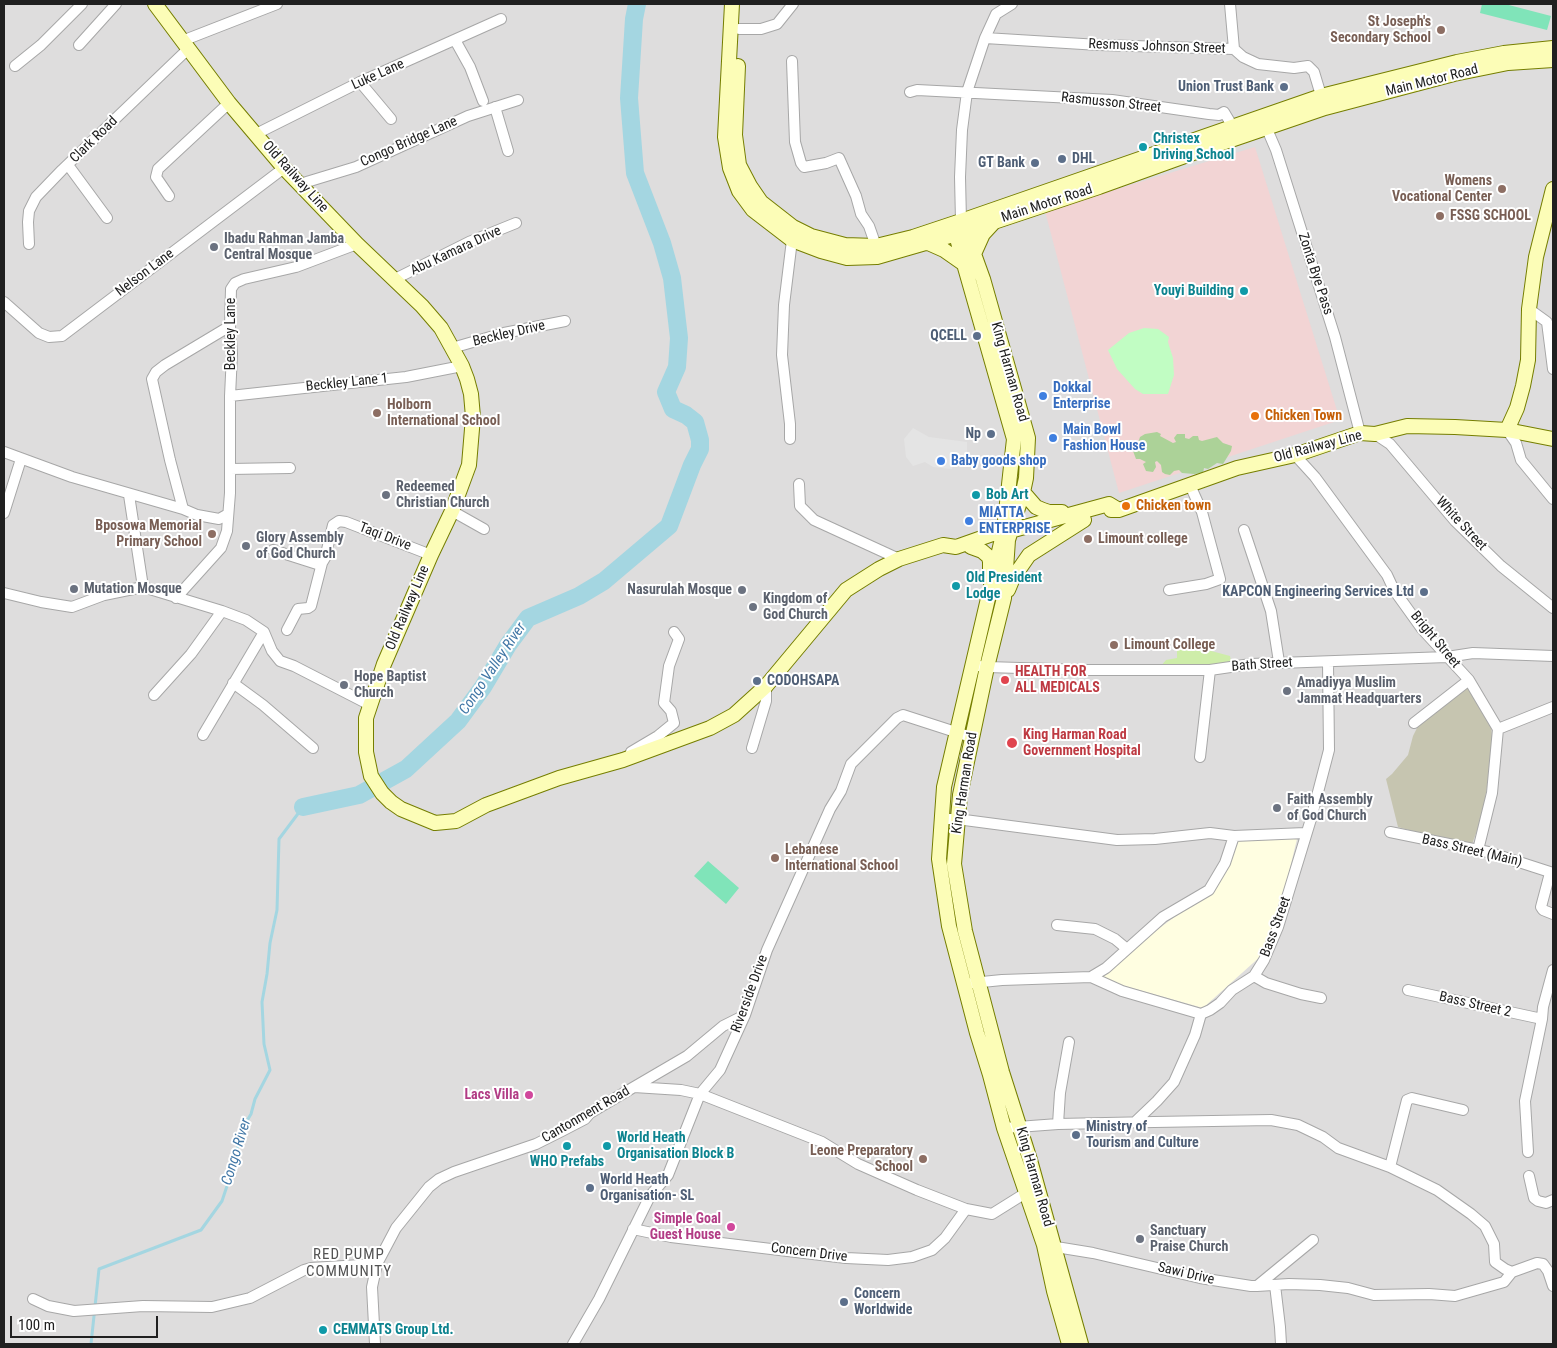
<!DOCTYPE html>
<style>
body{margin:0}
#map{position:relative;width:1557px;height:1348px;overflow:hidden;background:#f1ede6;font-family:"Roboto Condensed",sans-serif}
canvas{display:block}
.frame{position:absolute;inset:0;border:5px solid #202020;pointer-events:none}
.scale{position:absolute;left:10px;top:1316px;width:148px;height:22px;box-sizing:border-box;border:2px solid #202020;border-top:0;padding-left:6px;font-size:15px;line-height:18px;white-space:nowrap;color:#202020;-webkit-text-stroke:4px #fff;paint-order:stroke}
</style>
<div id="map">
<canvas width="1557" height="1348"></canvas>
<div class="frame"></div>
<div class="scale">100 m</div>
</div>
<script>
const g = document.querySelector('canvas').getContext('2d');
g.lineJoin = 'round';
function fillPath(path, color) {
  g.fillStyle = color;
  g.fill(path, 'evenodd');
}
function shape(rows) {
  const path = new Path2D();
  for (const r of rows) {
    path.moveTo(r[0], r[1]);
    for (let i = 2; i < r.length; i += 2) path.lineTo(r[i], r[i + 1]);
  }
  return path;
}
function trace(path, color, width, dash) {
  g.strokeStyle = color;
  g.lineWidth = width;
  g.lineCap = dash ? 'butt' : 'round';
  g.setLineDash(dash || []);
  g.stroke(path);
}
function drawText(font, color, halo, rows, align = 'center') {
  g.font = font + ' "Roboto Condensed",sans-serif';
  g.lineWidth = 4;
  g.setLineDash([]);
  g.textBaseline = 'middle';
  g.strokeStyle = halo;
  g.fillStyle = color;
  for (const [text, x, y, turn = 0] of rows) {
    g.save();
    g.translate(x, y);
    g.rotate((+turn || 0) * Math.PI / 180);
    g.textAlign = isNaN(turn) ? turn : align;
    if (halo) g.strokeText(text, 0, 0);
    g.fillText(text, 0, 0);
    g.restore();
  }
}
fillPath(shape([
 [4,4,1553,4,1553,1344,4,1344]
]), '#dedddd');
fillPath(shape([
 [1255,147,1340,420,1119,493,1045,211]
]), '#f2d4d4');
fillPath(shape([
 [1298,835,1282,901,1262,955,1203,1008,1097,978,1149,936,1205,894,1234,837]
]), '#fffee1');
fillPath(shape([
 [1469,684,1491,724,1493,750,1482,817,1471,847,1398,827,1386,779,1392,774,1408,755,1413,736,1421,720]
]), '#c6c5b0');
fillPath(shape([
 [1177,646,1200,648,1230,656,1232,666,1161,666,1166,660,1177,658]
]), '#ceeda9');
fillPath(shape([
 [1157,432,1161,434,1160,436,1173,443,1176,442,1174,438,1177,434,1185,434,1185,438,1189,439,1193,436,1198,436,1199,440,1202,441,1217,437,1223,443,1232,446,1231,451,1223,464,1217,463,1208,469,1204,468,1203,473,1194,474,1182,473,1179,470,1174,471,1170,475,1165,474,1162,472,1161,465,1157,461,1155,462,1156,467,1153,472,1146,471,1143,464,1146,462,1140,459,1136,459,1133,451,1130,450,1131,447,1138,443,1140,437,1145,434]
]), '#acd298');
fillPath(shape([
 [1144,328,1158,329,1169,337,1168,342,1173,358,1174,375,1168,394,1143,394,1135,389,1117,369,1108,350,1129,333]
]), '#c1fdc3');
fillPath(shape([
 [1482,4,1505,4,1551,16,1547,30,1480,13],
 [708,861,739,888,726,904,694,876]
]), '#80e4b9');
fillPath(shape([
 [913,428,929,437,967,442,967,463,954,462,952,469,933,467,925,462,913,466,906,457,904,439]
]), '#e4e4e4');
trace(shape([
 [91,1344,99,1269,201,1230,222,1201,234,1165,241,1131,251,1114,255,1099,270,1070,264,1044,262,1002,267,974,270,943,277,910,279,839,303,807]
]), '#a4d6e1', 3);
trace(shape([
 [303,807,359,795,406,769,458,721,483,687,508,645,528,618,579,596,604,581,669,526,692,465,700,449,700,440,695,422,686,415,673,409,666,392,677,367,679,338,672,278,662,243,635,173,629,98,634,19,637,4]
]), '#a4d6e1', 18);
const street = shape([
 [1230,4,1234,49],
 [739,29,761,29,777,24,793,4],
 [985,38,1099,45,1234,49,1243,57,1258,64,1294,68,1308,66,1314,72,1323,102],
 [455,40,470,67,483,101],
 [182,41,277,4],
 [79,45,116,4],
 [792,61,795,142,801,163,804,167,826,163,839,158,856,196,861,214,869,226,876,246],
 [15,66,41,45,82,4],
 [360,82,391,119],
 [910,92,917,90,1112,100,1209,114,1219,115,1224,112,1236,132],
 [495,107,508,151],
 [1264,122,1276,150,1335,337,1360,433],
 [256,134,360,82,501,19],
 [68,165,107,218],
 [300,184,356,167,468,116,518,100],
 [169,196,156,177,158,169,229,103],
 [961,221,960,177,962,130,967,92,985,38,996,14,1012,4],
 [29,244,28,222,29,211,36,197,62,170,188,49],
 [395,279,469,242,516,223],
 [4,302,39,333,49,337,62,336,284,168],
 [1529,309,1547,322,1553,369],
 [452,348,504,333,565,321],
 [230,396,406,377,462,366],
 [1507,430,1516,443,1521,460,1553,499],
 [1375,434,1390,444,1455,521,1501,566,1553,608],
 [790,439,790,424,782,355,784,305,792,240],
 [4,452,72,477,183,509,197,515,219,519,228,514],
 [1295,455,1315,477,1387,575,1394,590,1422,629,1469,680,1498,729,1492,793,1478,850],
 [230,469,290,468],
 [799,484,800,506,814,520,899,559],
 [129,495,143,587],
 [183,509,170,460,152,379,156,372,165,365,230,326],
 [452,511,484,529],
 [4,513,21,459],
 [1244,530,1271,611,1279,662],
 [273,550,317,564,322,563,325,558,333,525,339,521,346,522,431,555],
 [1169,590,1206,584,1220,579,1202,512,1190,485],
 [4,593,41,602,72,607,104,595,143,587,222,611,246,620,264,632,272,651,280,661,294,666,370,705],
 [176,598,221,548,227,531,230,493,230,396,232,354,230,326,231,289,235,283,244,279,296,267,357,244],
 [287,630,298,609,308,608,311,606,322,563],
 [971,665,987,667,1086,670,1210,670,1251,664,1447,657,1473,653,1553,656],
 [233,683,263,705,313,748],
 [154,695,191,654,222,611],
 [1414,723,1469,680],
 [1498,729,1553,707],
 [203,735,264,632],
 [752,748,766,701,766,686],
 [631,752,658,736,674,723,671,711,664,703,669,666,679,639,674,632],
 [1200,757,1210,670],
 [941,819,957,819,1117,840,1155,839,1210,833,1234,836,1305,833],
 [1390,832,1488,852,1553,873],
 [1550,873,1541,907,1543,910,1553,914],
 [1057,925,1095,929,1115,939,1127,949],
 [1254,976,1266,983,1301,994,1321,998],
 [1091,977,1106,968,1163,917,1209,890,1225,863,1234,836],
 [972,983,1002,980,1091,977,1122,991,1201,1014,1210,1010,1220,1003,1232,990,1254,976,1264,960,1278,927,1311,819,1329,750,1328,662],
 [1408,990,1542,1019],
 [634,1087,687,1056,723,1026,745,1015],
 [1135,1122,1157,1101,1174,1082,1195,1035,1201,1014],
 [1058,1124,1060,1093,1069,1042],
 [1004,1128,1058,1124,1154,1122,1271,1120,1298,1125,1323,1137,1338,1148,1390,1167,1437,1190,1471,1214,1485,1226,1494,1244,1495,1262,1505,1269,1512,1272,1537,1263,1543,1264,1548,1271,1553,1286],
 [1528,1152,1525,1101,1542,1019,1543,1007,1553,970],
 [1390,1167,1407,1100,1412,1098,1463,1110],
 [1529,1176,1534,1198,1538,1201,1546,1203,1553,1200],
 [633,1229,671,1237,846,1258,888,1260,912,1257,932,1250,945,1238,966,1209],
 [1050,1246,1093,1253,1200,1278,1251,1286,1257,1286,1313,1240],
 [1275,1285,1280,1327,1281,1344],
 [1257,1286,1289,1284,1320,1285,1348,1288,1374,1295,1429,1294,1455,1296,1504,1282,1512,1272],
 [33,1299,48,1306,74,1311,143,1306,212,1307,250,1298,304,1270,311,1268,377,1264],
 [375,1344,372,1287,377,1264,396,1228,429,1187,439,1179,454,1172,536,1144,562,1131,585,1119,590,1113,634,1087,681,1090,700,1094,822,1142,858,1164,917,1190,966,1209,992,1214,1032,1189],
 [573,1344,599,1299,650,1196,668,1175,700,1094,720,1070,745,1015,767,950,830,809,841,791,851,764,897,718,903,715,971,737]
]);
const secondary = shape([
 [155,4,229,103,284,168,357,244,422,306,441,328,462,366,467,379,471,394,473,417,469,465,452,511,431,555,384,664,366,718,366,752,371,776,382,793,391,802,401,809,435,823,456,821,486,805,559,778,623,760,710,728,734,715,766,686,846,590,879,569,899,559,943,545,956,547,1004,530,1010,531,1109,504,1119,510],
 [732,4,725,137,730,168,739,191,753,210,792,240,821,251,847,258,877,257,967,231,1099,187,1199,151,1325,108,1454,74,1508,63,1553,60],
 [738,66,735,135,739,165,750,186,761,202,793,227,811,236,845,245,876,246,913,237,961,221,1321,96,1457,62,1504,53,1553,48],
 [965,220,974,254,983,279,1028,438,1026,478,1023,492,1008,540,1004,598,987,667,960,795,954,864,965,931,1002,1072,1030,1160,1081,1344],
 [953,224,964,264,1014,439,1004,530,944,787,939,859,949,926,977,1033,990,1075,1004,1128,1044,1245,1054,1291,1069,1344],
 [926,242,944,250,964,264],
 [974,254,983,234,995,221],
 [1507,430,1517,408,1523,386,1528,360,1529,309,1536,257,1553,189],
 [1023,492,1036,507,1043,510,1049,512,1062,512],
 [1111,510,1119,510,1237,468,1295,455,1360,433,1375,434,1407,426,1455,427,1507,430,1553,439],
 [971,547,982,551,989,557,990,562,990,573],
 [1008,590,1013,578,1029,555,1084,520]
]);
trace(street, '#a7a7a7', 12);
trace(secondary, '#757e00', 16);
trace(street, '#fff', 10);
trace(secondary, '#fcfdb7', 14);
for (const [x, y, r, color] of [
 [1441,30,5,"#8d6e63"],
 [1284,87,5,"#5c6f8a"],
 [1143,147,5,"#0f9aa8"],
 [1062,159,5,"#5c6f8a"],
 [1035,163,5,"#5c6f8a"],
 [1502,189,5,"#8d6e63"],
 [1440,216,5,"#8d6e63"],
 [214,247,5,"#6b7280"],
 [1244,291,5,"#0f9aa8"],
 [977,336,5,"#5c6f8a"],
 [1043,396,5,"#3f7fe0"],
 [377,413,5,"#8d6e63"],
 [1255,416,5,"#e8710a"],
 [991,434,5,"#5c6f8a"],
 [1053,438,5,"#3f7fe0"],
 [941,461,5,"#3f7fe0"],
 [386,495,5,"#6b7280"],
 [976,495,5,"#0f9aa8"],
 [1126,506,5,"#e8710a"],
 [969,521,5,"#3f7fe0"],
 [212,534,5,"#8d6e63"],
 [1088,539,5,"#8d6e63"],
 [246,546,5,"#6b7280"],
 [956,586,5,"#0f9aa8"],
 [74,589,5,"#6b7280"],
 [742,590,5,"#6b7280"],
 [1424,592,5,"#5c6f8a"],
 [753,607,5,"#6b7280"],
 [1114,645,5,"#8d6e63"],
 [1005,680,5,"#e0444e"],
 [757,681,5,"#5c6f8a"],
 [344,685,5,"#6b7280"],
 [1287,691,5,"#6b7280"],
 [1012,743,6,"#e0444e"],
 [1277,808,5,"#6b7280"],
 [775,858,5,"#8d6e63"],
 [529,1095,5,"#d1479c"],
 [1076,1135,5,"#5c6f8a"],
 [567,1146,5,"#0f9aa8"],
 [607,1146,5,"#0f9aa8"],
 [923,1159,5,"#8d6e63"],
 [590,1188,5,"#5c6f8a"],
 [731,1227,5,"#d1479c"],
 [1140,1239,5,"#6b7280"],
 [844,1302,5,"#5c6f8a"],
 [323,1330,5,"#0f9aa8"]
]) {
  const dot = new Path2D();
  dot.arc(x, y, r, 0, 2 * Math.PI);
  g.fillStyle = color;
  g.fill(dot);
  trace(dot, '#fff', 2);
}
drawText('bold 14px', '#785e54', '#fff', [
 ["St Joseph's",1431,22,"right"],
 ["Secondary School",1431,38,"right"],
 ["Womens",1492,181,"right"],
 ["Vocational Center",1492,197,"right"],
 ["FSSG SCHOOL",1450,216],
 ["Holborn",387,405],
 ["International School",387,421],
 ["Bposowa Memorial",202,526,"right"],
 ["Primary School",202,542,"right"],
 ["Limount college",1098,539],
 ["Limount College",1124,645],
 ["Lebanese",785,850],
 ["International School",785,866],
 ["Leone Preparatory",913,1151,"right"],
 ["School",913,1167,"right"]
], 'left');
drawText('14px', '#202020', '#fff', [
 ["Resmuss Johnson Street",1157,47,2],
 ["Luke Lane",378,75,-24],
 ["Main Motor Road",1432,81,-14],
 ["Rasmusson Street",1111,103,6],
 ["Clark Road",94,140,-44],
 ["Congo Bridge Lane",409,142,-24],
 ["Old Railway Line",295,177,48],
 ["Main Motor Road",1047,204,-18],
 ["Abu Kamara Drive",456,251,-25],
 ["Nelson Lane",145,273,-37],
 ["Zonta Bye Pass",1315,274,72],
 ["Beckley Lane",231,334,-90],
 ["Beckley Drive",509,334,-13],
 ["King Harman Road",1009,372,74],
 ["Beckley Lane 1",347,383,-6],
 ["Old Railway Line",1318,447,-15],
 ["White Street",1461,524,47],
 ["Taqi Drive",385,537,21],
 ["Old Railway Line",408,608,-67],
 ["Bright Street",1435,640,50],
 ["Bath Street",1262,665,-4],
 ["King Harman Road",965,783,-81],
 ["Bass Street (Main)",1472,851,13],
 ["Bass Street",1276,927,-70],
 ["Riverside Drive",750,994,-70],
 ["Bass Street 2",1475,1005,13],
 ["Cantonment Road",586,1115,-30],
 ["King Harman Road",1034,1177,74],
 ["Concern Drive",809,1253,7],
 ["Sawi Drive",1186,1274,13]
]);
drawText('bold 14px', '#4e5e75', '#fff', [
 ["Union Trust Bank",1274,87],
 ["DHL",1072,159,"left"],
 ["GT Bank",1025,163],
 ["QCELL",967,336],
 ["Np",981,434],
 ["KAPCON Engineering Services Ltd",1414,592],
 ["CODOHSAPA",767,681,"left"],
 ["Ministry of",1086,1127,"left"],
 ["Tourism and Culture",1086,1143,"left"],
 ["World Heath",600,1180,"left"],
 ["Organisation- SL",600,1196,"left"],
 ["Concern",854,1294,"left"],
 ["Worldwide",854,1310,"left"]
], 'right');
drawText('bold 14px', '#0d838f', '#fff', [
 ["Christex",1153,139],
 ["Driving School",1153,155],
 ["Youyi Building",1234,291,"right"],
 ["Bob Art",986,495],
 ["Old President",966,578],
 ["Lodge",966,594],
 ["World Heath",617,1138],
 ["Organisation Block B",617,1154],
 ["WHO Prefabs",567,1162,"center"],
 ["CEMMATS Group Ltd.",333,1330]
], 'left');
drawText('bold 14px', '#5b616d', '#fff', [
 ["Ibadu Rahman Jamba",224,239],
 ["Central Mosque",224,255],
 ["Redeemed",396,487],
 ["Christian Church",396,503],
 ["Glory Assembly",256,538],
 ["of God Church",256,554],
 ["Mutation Mosque",84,589],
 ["Nasurulah Mosque",732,590,"right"],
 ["Kingdom of",763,599],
 ["God Church",763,615],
 ["Hope Baptist",354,677],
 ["Church",354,693],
 ["Amadiyya Muslim",1297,683],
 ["Jammat Headquarters",1297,699],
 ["Faith Assembly",1287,800],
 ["of God Church",1287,816],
 ["Sanctuary",1150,1231],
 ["Praise Church",1150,1247]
], 'left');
drawText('bold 14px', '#366cbe', '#fff', [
 ["Dokkal",1053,388],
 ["Enterprise",1053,404],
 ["Main Bowl",1063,430],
 ["Fashion House",1063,446],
 ["Baby goods shop",951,461],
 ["MIATTA",979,513],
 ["ENTERPRISE",979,529]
], 'left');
drawText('bold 14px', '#c56008', '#fff', [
 ["Chicken Town",1265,416],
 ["Chicken town",1136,506]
], 'left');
drawText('bold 14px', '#be3a42', '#fff', [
 ["HEALTH FOR",1015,672],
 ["ALL MEDICALS",1015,688],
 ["King Harman Road",1023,735],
 ["Government Hospital",1023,751]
], 'left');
drawText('bold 14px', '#b23c85', '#fff', [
 ["Lacs Villa",519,1095],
 ["Simple Goal",721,1219],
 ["Guest House",721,1235]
], 'right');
drawText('italic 15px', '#4177a6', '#fff', [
 ["Congo Valley River",493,669,-56],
 ["Congo River",237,1152,-73]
]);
g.letterSpacing = '1px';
drawText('15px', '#535353', '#fff', [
 ["RED PUMP",349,1255],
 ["COMMUNITY",349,1272]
]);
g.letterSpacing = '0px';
</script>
